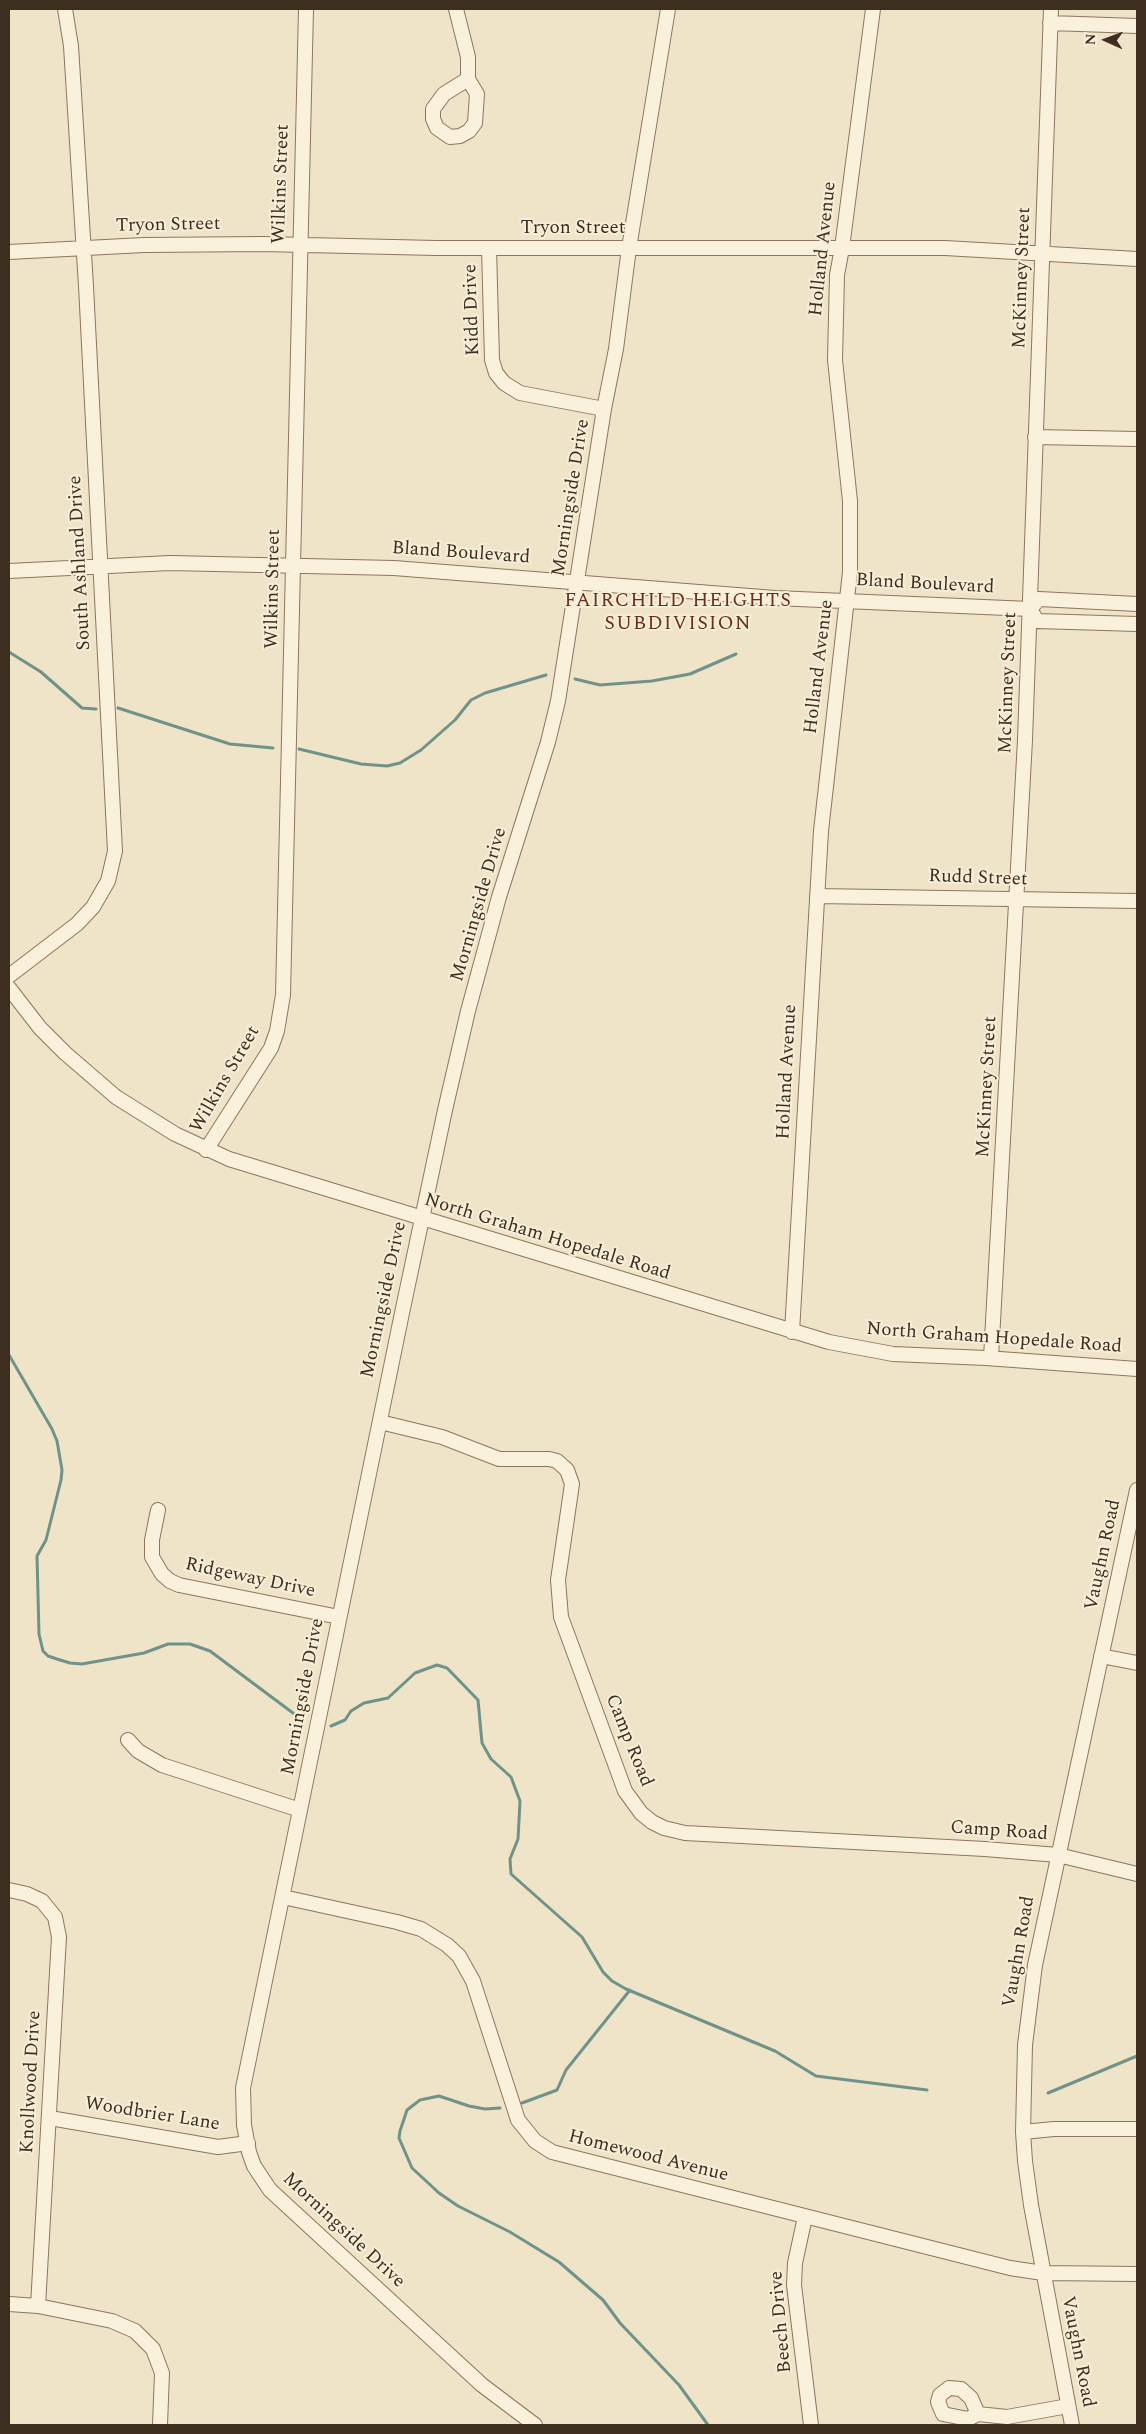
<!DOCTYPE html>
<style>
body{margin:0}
#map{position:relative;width:1146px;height:2434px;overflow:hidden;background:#f0e4c8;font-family:Spectral,serif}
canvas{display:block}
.frame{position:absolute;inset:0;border:10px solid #3d2e20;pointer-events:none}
.north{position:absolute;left:1081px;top:15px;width:50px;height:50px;-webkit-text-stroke:4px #f7eed8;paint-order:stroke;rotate:272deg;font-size:14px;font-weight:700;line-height:20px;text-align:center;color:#3d2e20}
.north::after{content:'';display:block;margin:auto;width:18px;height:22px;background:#3d2e20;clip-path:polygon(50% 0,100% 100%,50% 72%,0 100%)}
</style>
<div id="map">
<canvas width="1146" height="2434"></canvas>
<div class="frame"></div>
<div class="north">N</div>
</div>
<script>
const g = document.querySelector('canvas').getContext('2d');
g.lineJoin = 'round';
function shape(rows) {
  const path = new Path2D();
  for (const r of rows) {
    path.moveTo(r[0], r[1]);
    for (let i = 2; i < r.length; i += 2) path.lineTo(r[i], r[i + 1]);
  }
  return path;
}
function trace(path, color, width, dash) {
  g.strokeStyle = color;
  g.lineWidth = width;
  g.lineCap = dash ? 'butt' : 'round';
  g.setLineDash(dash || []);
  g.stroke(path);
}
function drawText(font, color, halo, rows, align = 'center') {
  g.font = font + ' Spectral,serif';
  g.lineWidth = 4;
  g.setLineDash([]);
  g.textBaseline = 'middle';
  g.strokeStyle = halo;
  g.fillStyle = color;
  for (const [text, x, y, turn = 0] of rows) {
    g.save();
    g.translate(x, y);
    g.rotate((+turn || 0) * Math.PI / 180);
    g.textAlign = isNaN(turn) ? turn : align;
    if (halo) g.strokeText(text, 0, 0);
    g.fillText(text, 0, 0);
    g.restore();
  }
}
trace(shape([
 [9,652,41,672,82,708,96,709],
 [575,679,600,685,652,681,690,674,736,654],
 [118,708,230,744,273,748],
 [299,749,361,764,387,766,400,763,421,750,455,720,471,700,485,693,546,675],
 [9,1355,52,1429,57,1441,62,1470,61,1480,46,1540,37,1556,39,1634,43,1651,48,1656,57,1659,70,1663,82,1664,144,1653,168,1644,190,1644,210,1651,301,1719],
 [331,1726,345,1720,351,1711,364,1703,388,1698,415,1673,437,1665,447,1668,478,1700,482,1743,491,1759,511,1777,520,1801,518,1839,510,1859,511,1874,582,1937,603,1972,612,1981,626,1989,775,2051,816,2076,927,2090],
 [1048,2093,1137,2056],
 [522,2103,557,2090,566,2070,630,1990],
 [500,2108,485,2109,469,2106,439,2096,420,2100,407,2110,400,2131,399,2138,412,2168,439,2193,458,2206,510,2232,559,2262,603,2300,620,2323,679,2385,708,2425]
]), '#6f938a', 3);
const minor = shape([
 [456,9,468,57,468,79],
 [1050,23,1137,26],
 [468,79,477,94,475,123,469,131,460,136,450,137,437,128,433,119,433,109,444,94,468,79],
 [489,248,492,360,496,373,504,383,520,393,604,409],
 [9,252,144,245,263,244,436,248,945,248,1137,259],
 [1035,437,1137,439],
 [9,571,170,563,394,568,775,598,1030,609],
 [1030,609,1037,621,1137,624],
 [1030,609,1039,599,1137,604],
 [817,896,1137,901],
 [9,976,77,924,93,907,108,881,115,851,86,286,71,46,65,9],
 [9,988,40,1028,65,1053,116,1097,175,1134,229,1159,829,1342,893,1354,986,1358,1137,1369],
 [206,1150,271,1048,277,1031,283,995,306,9],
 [792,1332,821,831,850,572,850,501,835,360,837,275,842,248,873,9],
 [991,1358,1025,740,1051,9],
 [380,1422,442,1437,499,1459,549,1459,557,1461,567,1470,572,1484,558,1580,561,1617,625,1791,641,1813,652,1822,664,1828,685,1833,985,1849,1058,1855,1137,1874],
 [158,1510,152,1540,152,1557,162,1574,170,1581,179,1585,339,1617],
 [1101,1656,1137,1663],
 [128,1740,138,1751,162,1765,300,1810],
 [9,1890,27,1894,42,1901,55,1917,59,1937,38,2306],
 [283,1897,397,1922,421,1929,447,1945,459,1956,473,1981,518,2120,535,2141,552,2152,1010,2268,1043,2273,1137,2274],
 [50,2118,218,2147,248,2143],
 [1023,2132,1054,2129,1137,2129],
 [805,2217,795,2263,794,2285,811,2425],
 [9,2304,38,2306,112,2321,135,2331,153,2349,162,2373,160,2425],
 [949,2388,961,2389,971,2398,978,2414,968,2419,943,2414,938,2402,940,2395,949,2388],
 [978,2414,1007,2417,1068,2406],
 [535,2425,482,2385,270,2190,254,2166,249,2152,244,2125,243,2088,402,1313,445,1110,468,1011,499,897,548,742,558,701,604,409,616,349,629,248,668,9],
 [1072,2425,1031,2205,1025,2161,1023,2132,1025,2045,1035,1965,1137,1490]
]);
trace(minor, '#8d765c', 16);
trace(minor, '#faf1dc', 14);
drawText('19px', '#3d2e20', '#f7eed8', [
 ["Wilkins Street",282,184,-88],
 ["Tryon Street",168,226,-1],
 ["Tryon Street",573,229],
 ["Holland Avenue",824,249,-84],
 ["McKinney Street",1023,278,-88],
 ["Kidd Drive",473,310,-92],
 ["Morningside Drive",572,498,-81],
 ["Bland Boulevard",461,554,4],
 ["South Ashland Drive",81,563,-93],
 ["Bland Boulevard",925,585,3],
 ["Wilkins Street",274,589,-89],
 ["Holland Avenue",820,667,-83],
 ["McKinney Street",1009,683,-88],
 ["Rudd Street",978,879,2],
 ["Morningside Drive",480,905,-74],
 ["Holland Avenue",788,1072,-87],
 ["Wilkins Street",226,1080,-60],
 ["McKinney Street",988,1087,-87],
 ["North Graham Hopedale Road",547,1238,17],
 ["Morningside Drive",385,1300,-78],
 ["North Graham Hopedale Road",994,1339,4],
 ["Vaughn Road",1104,1555,-78],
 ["Ridgeway Drive",250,1579,12],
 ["Morningside Drive",304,1697,-79],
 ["Camp Road",628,1741,68],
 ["Camp Road",999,1832,4],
 ["Vaughn Road",1020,1952,-80],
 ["Knollwood Drive",32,2082,-87],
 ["Woodbrier Lane",152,2115,9],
 ["Homewood Avenue",648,2157,14],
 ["Morningside Drive",343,2231,43],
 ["Beech Drive",782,2322,-95],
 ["Vaughn Road",1077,2352,79]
]);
g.letterSpacing = '1px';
drawText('20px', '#6b2e1e', '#f7eed8', [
 ["FAIRCHILD HEIGHTS",678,602],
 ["SUBDIVISION",678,625]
]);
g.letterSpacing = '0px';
</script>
